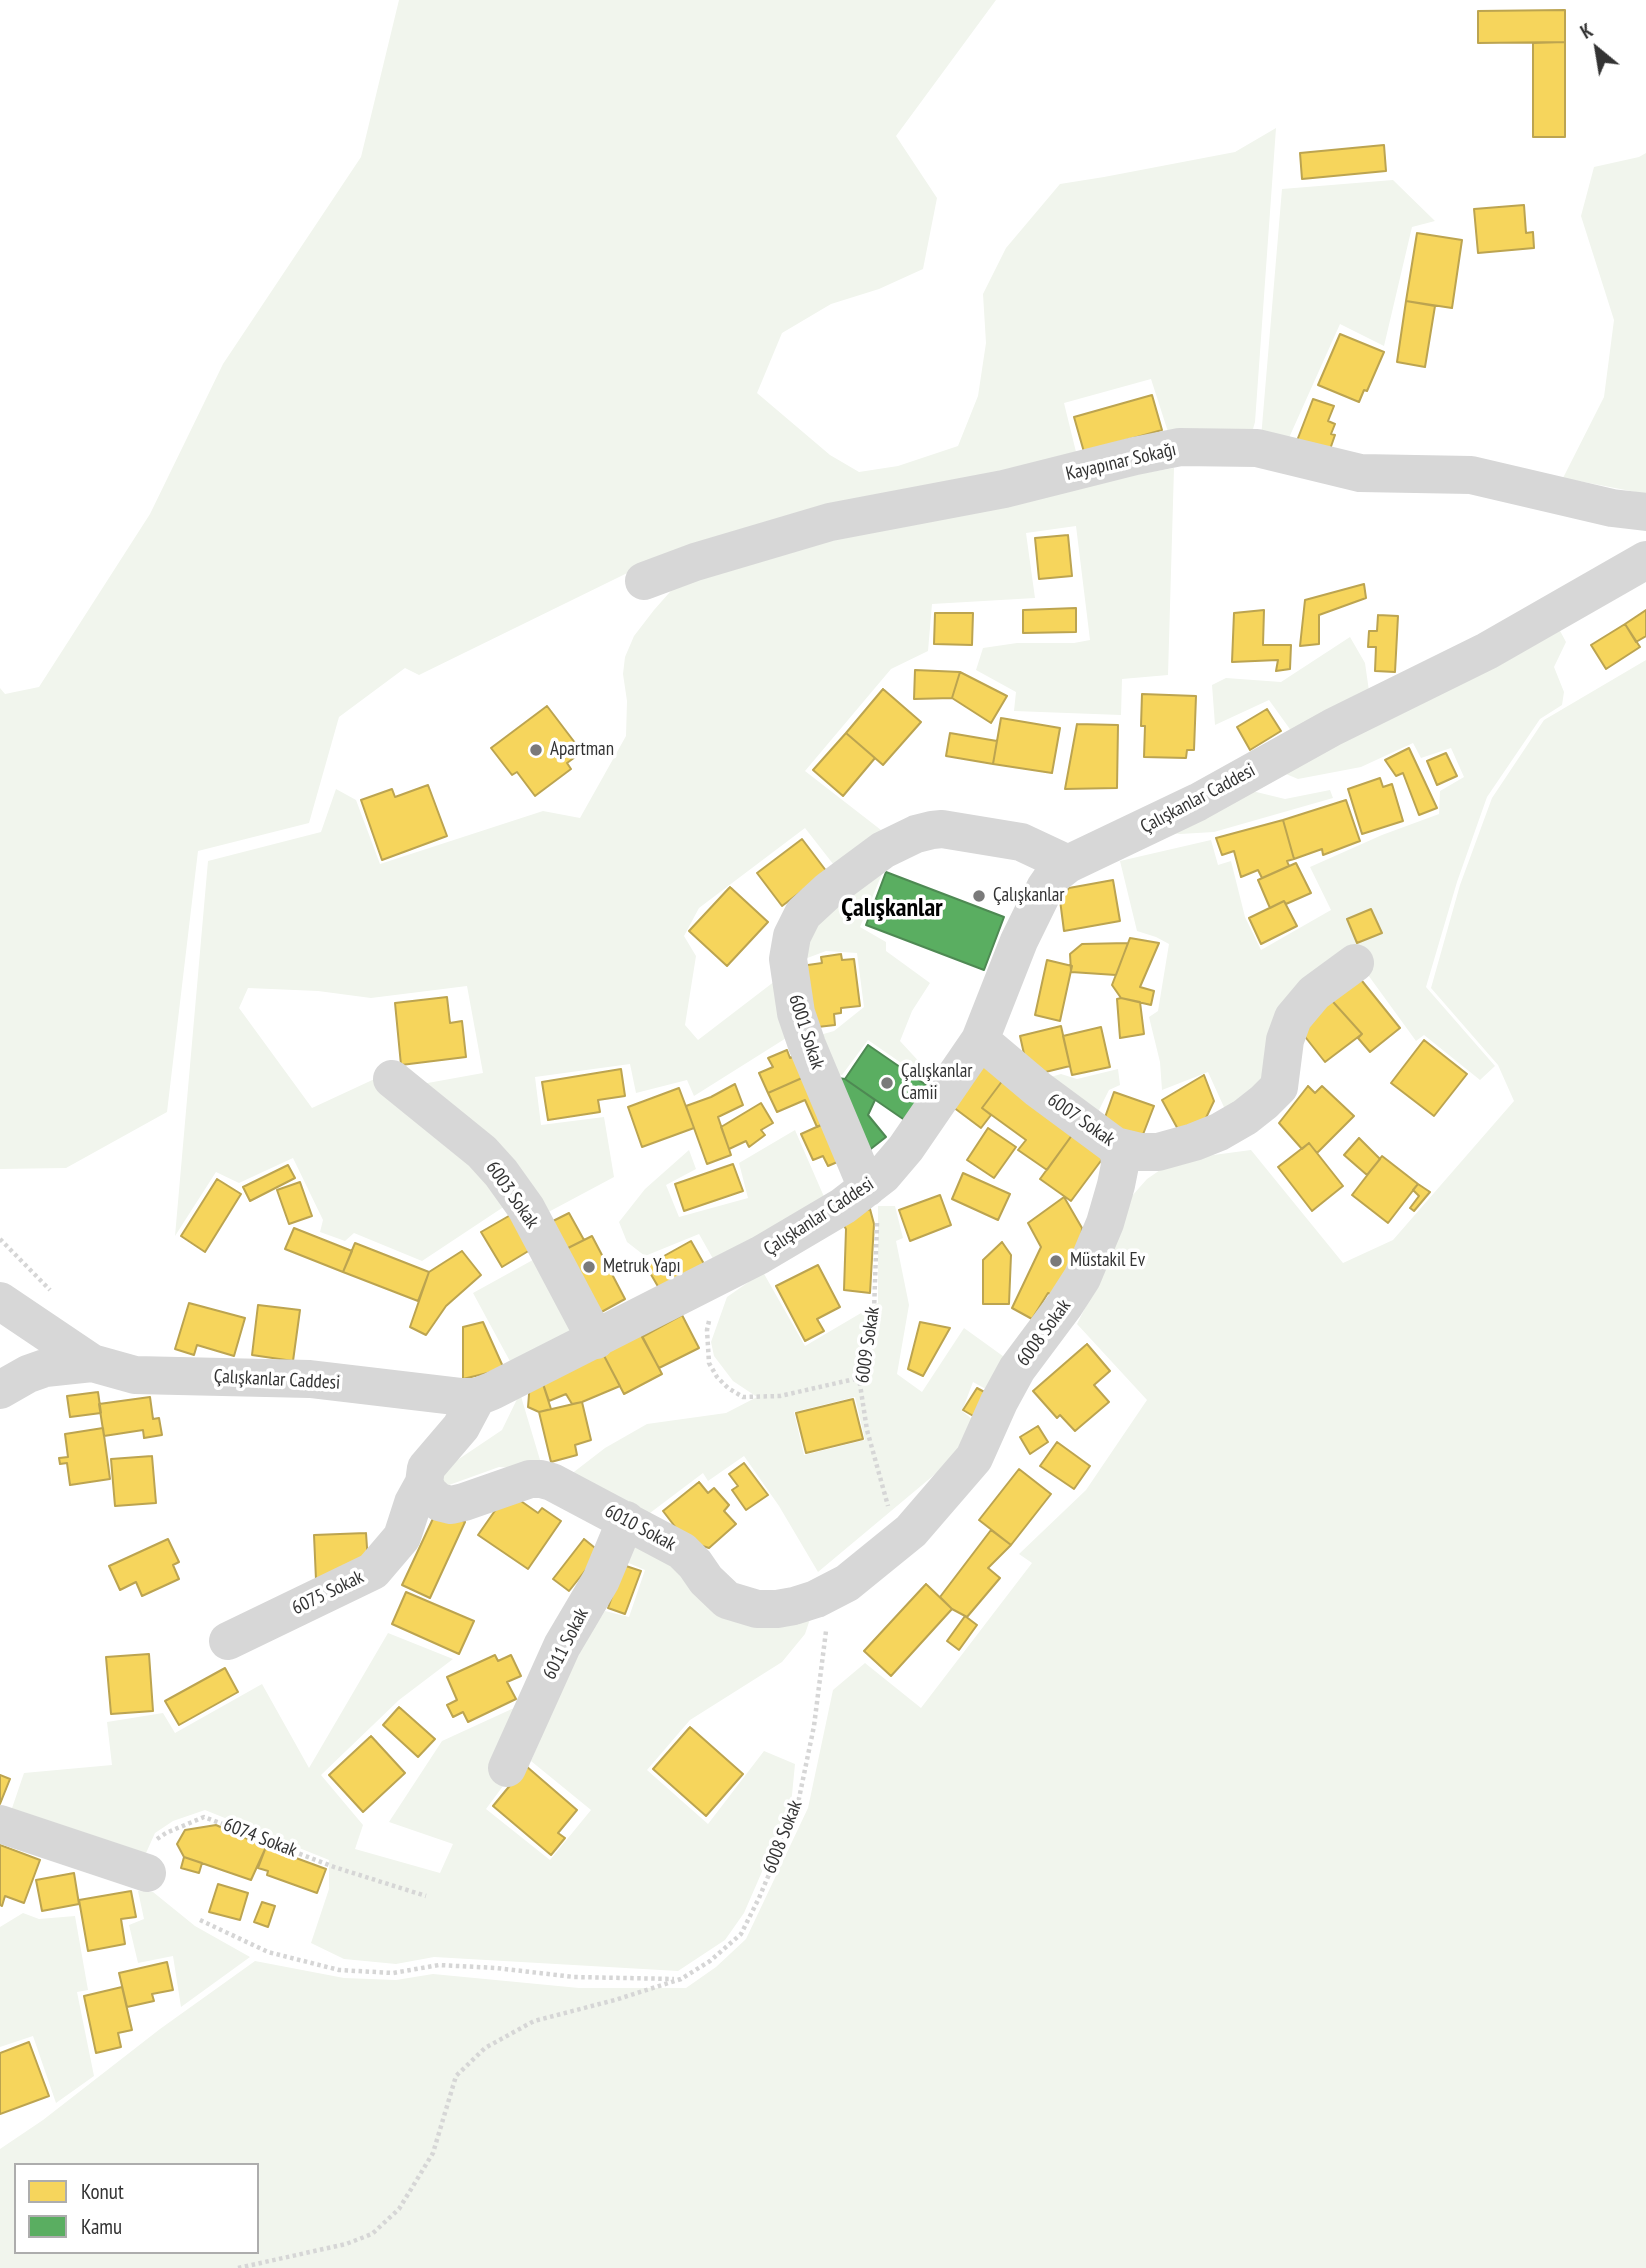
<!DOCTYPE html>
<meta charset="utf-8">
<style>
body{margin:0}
#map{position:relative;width:1646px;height:2268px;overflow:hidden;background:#fff;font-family:"PT Sans Narrow",sans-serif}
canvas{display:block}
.legend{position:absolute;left:14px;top:2163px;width:245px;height:91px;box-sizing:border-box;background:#fff;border:2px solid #adadad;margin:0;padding:9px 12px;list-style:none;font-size:21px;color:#333}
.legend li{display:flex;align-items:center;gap:14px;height:35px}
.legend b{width:35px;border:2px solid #adadad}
.north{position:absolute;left:1562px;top:14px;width:70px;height:70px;-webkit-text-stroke:5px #fff;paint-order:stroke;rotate:330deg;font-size:19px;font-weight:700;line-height:28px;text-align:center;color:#333}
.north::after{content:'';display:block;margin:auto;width:24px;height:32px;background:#333;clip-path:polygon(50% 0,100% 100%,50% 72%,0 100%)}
</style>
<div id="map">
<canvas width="1646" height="2268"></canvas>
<ul class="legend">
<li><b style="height:19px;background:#f6d55c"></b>Konut</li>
<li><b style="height:19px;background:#5aae61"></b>Kamu</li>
</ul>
<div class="north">K</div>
</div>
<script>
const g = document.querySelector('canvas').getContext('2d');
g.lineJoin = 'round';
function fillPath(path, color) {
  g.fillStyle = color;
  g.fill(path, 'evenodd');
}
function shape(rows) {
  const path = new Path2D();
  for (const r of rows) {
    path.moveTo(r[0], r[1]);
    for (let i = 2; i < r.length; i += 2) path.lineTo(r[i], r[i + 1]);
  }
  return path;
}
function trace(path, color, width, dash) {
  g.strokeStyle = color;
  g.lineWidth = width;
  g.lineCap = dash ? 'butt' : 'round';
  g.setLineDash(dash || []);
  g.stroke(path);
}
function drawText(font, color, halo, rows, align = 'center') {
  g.font = font + ' "PT Sans Narrow",sans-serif';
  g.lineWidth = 7;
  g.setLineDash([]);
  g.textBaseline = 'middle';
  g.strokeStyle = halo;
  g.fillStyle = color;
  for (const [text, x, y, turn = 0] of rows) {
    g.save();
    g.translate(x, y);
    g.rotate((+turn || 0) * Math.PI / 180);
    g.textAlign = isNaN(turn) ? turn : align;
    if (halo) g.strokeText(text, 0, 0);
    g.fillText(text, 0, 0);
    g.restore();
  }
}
fillPath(shape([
 [399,0,996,0,896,136,937,198,923,269,879,289,831,304,782,333,757,393,830,455,859,472,898,466,958,446,978,396,986,343,983,294,1006,248,1060,184,1104,177,1235,152,1276,128,1255,422,1249,443,1170,438,1151,379,1064,403,1077,456,662,556,419,675,405,668,339,717,309,823,198,851,167,1112,66,1168,0,1169,0,688,5,694,39,687,150,514,223,364,361,157],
 [1646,153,1646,494,1563,478,1604,397,1614,320,1581,216,1594,167,1639,157],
 [1393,180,1435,221,1412,227,1384,346,1340,324,1288,440,1261,438,1282,189],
 [1174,468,1168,675,1122,679,1121,715,1014,711,1016,692,976,670,983,648,1017,643,1074,643,1090,640,1076,526,1026,533,1035,598,932,604,928,651,891,669,805,771,881,830,837,869,805,828,699,908,684,936,696,956,685,1025,698,1040,775,981,791,1035,694,1096,687,1080,636,1093,630,1064,535,1077,541,1125,604,1117,614,1177,541,1216,422,1084,483,1073,467,986,371,998,318,991,248,988,239,1008,312,1108,381,1076,508,1204,422,1261,354,1233,345,1241,320,1232,323,1220,293,1158,239,1183,216,1172,175,1236,208,861,321,832,336,789,356,800,380,864,543,811,580,818,626,736,627,701,623,674,625,657,634,636,654,610,677,584,702,570,1068,486],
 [1559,629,1566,642,1554,667,1564,692,1562,705,1540,719,1487,797,1457,882,1426,987,1495,1066,1480,1080,1424,1035,1416,1041,1355,957,1270,1070,1228,1116,1208,1072,1162,1090,1160,1062,1149,1017,1158,1011,1169,944,1156,937,1137,931,1120,861,1211,840,1218,865,1231,861,1245,917,1261,950,1331,910,1310,867,1382,835,1439,814,1440,791,1464,777,1451,748,1421,758,1413,743,1361,767,1298,779,1286,774,1284,767],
 [1350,637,1365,663,1369,691,1292,732,1269,700,1215,725,1212,685,1226,678,1281,682],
 [1646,660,1646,2268,0,2268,0,2149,43,2120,160,2029,255,1961,344,1978,396,1980,433,1974,579,1988,686,1988,716,1967,746,1939,808,1808,833,1690,865,1663,921,1708,1032,1563,1019,1554,1086,1490,1147,1400,1077,1324,1101,1276,1131,1197,1147,1179,1163,1168,1191,1158,1251,1150,1343,1263,1393,1240,1514,1101,1498,1065,1431,988,1460,885,1492,798,1544,720],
 [16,2165,257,2165,257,2252,16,2252],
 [1244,789,1285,799,1330,790,1333,798,1214,832,1180,834,1165,832],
 [884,869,860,927,886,942,886,951,930,983,912,1011,900,1041,936,1080,933,1085,868,1040,842,1075,830,1073,820,1035,834,1031,864,1007,857,953,826,951,802,960,809,927],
 [1118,1069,1120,1085,1109,1090,1094,1120,1040,1080,1061,1074,1077,1079],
 [795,1130,825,1199,716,1264,699,1234,645,1256,627,1242,619,1222,645,1189,689,1150,696,1169,666,1185,679,1217,748,1198,739,1163],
 [878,1206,895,1206,903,1238,896,1241,909,1305,897,1374,922,1392,964,1328,1007,1359,993,1393,973,1382,962,1411,977,1423,952,1460,818,1572,779,1506,744,1456,708,1481,703,1473,646,1516,570,1475,605,1448,647,1424,726,1413,757,1397,733,1381,714,1356,711,1342,727,1297,763,1272,805,1346,878,1303],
 [855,1397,865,1440,804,1455,794,1412],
 [540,1256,580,1331,512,1365,473,1293],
 [520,1393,543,1470,499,1467,449,1485,442,1484,444,1469,502,1430],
 [630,1540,688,1573,811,1616,805,1634,782,1662,690,1720,647,1770,708,1824,764,1751,795,1764,791,1805,744,1913,725,1940,678,1971,434,1957,396,1964,344,1959,311,1943,329,1889,329,1860,205,1810,173,1821,155,1833,142,1862,9,1817,24,1773,112,1765,107,1722,163,1713,175,1733,262,1684,309,1768,388,1633,453,1659,399,1700,321,1775,363,1825,355,1849,440,1873,453,1844,389,1822,442,1741,527,1702,506,1782,486,1809,550,1860,591,1810,531,1761,573,1660,605,1611,629,1617,645,1570,624,1561],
 [138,1891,153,1892,195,1926,250,1957,181,2007,173,1956,138,1963,129,1925,144,1919],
 [23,1913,39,1919,75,1916,88,1990,77,1992,94,2076,56,2103,33,2036,0,2047,0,1927]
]), '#f1f5ed');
const homes = shape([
 [1565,10,1565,42,1478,43,1478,11,1565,10],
 [1565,42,1565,137,1533,137,1533,43,1565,42],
 [1384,145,1386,171,1302,179,1300,153,1384,145],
 [1524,205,1526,233,1533,232,1534,248,1478,253,1474,209,1524,205],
 [1417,233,1462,240,1452,308,1406,301,1417,233],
 [1406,301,1435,306,1425,367,1397,362,1406,301],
 [1340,334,1384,352,1367,391,1364,390,1359,402,1318,385,1340,334],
 [1152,395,1162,430,1084,452,1074,417,1152,395],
 [1313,399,1334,406,1328,421,1335,424,1331,434,1335,435,1327,458,1295,446,1313,399],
 [1068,535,1072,576,1039,579,1035,538,1068,535],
 [1364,584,1366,598,1319,615,1319,644,1300,646,1305,600,1364,584],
 [1076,608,1076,632,1023,633,1023,610,1076,608],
 [1264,610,1263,645,1291,645,1290,669,1276,671,1278,660,1232,662,1234,613,1264,610],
 [1646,610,1646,636,1636,642,1625,624,1646,610],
 [935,613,973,613,972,645,934,644,935,613],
 [1378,615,1398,616,1395,672,1375,671,1376,647,1368,647,1369,631,1377,631,1378,615],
 [1625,624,1640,647,1606,669,1591,645,1625,624],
 [915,670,960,672,952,698,914,699,915,670],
 [960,672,1007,696,991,723,952,698,960,672],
 [883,689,921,722,883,765,846,733,883,689],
 [1142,694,1196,696,1194,750,1187,750,1186,758,1144,757,1145,726,1141,726,1142,694],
 [547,706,582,752,567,763,571,769,535,796,517,772,512,775,491,748,547,706],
 [1267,709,1281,731,1250,750,1237,727,1267,709],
 [1001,718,1060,728,1052,773,993,764,1001,718],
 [1077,724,1118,725,1117,788,1065,789,1077,724],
 [846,733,875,758,843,796,813,770,846,733],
 [950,733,997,741,993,764,946,756,950,733],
 [1409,748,1437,808,1419,815,1403,773,1396,776,1385,760,1409,748],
 [1446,753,1457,776,1437,785,1427,761,1446,753],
 [1380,778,1383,787,1392,784,1403,821,1362,834,1348,789,1380,778],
 [428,785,447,836,382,860,361,800,392,789,395,797,428,785],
 [1346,800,1360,841,1323,855,1322,849,1294,859,1283,820,1346,800],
 [1283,820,1294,859,1287,861,1289,866,1262,878,1258,870,1241,877,1234,851,1222,855,1216,838,1283,820],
 [802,839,827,872,782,906,757,873,802,839],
 [1296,863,1311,893,1286,904,1284,901,1270,908,1258,880,1296,863],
 [1113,880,1120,921,1064,931,1060,900,1069,888,1113,880],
 [730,887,768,922,727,966,689,931,730,887],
 [1284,901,1297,926,1261,944,1249,918,1284,901],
 [1371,909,1382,933,1357,943,1347,919,1371,909],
 [1130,938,1159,943,1140,987,1154,991,1151,1005,1121,998,1112,985,1130,938],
 [1128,943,1116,975,1071,972,1070,954,1082,944,1128,943],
 [841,954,842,960,854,959,860,1006,841,1008,841,1013,834,1014,835,1025,809,1028,801,966,822,963,821,957,841,954],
 [1047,960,1072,966,1060,1021,1035,1015,1047,960],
 [1354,971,1400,1028,1370,1052,1358,1038,1362,1034,1325,993,1354,971],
 [1325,993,1362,1034,1325,1062,1295,1024,1325,993],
 [447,997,450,1023,462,1021,466,1057,401,1065,395,1003,447,997],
 [1121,998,1140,1002,1144,1034,1120,1038,1117,999,1121,998],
 [1061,1026,1070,1066,1029,1076,1020,1036,1061,1026],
 [1101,1027,1110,1067,1072,1075,1063,1036,1101,1027],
 [1424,1040,1467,1074,1434,1116,1391,1083,1424,1040],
 [787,1050,790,1058,802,1053,811,1074,768,1093,759,1073,773,1067,768,1058,787,1050],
 [983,1064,1003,1080,982,1108,991,1115,981,1128,949,1104,983,1064],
 [621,1069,625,1096,598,1100,600,1112,548,1120,542,1082,621,1069],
 [811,1074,832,1120,817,1127,805,1100,777,1112,768,1093,811,1074],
 [1204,1075,1214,1101,1204,1122,1180,1133,1162,1100,1204,1075],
 [1003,1080,1075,1131,1047,1170,1018,1150,1026,1140,982,1108,1003,1080],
 [735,1084,743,1105,718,1117,731,1155,707,1164,686,1106,711,1097,735,1084],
 [1308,1086,1315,1093,1322,1086,1354,1116,1317,1153,1309,1143,1302,1149,1279,1123,1308,1086],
 [679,1088,694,1128,642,1147,628,1107,679,1088],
 [1114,1092,1154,1106,1142,1137,1103,1123,1114,1092],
 [761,1103,773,1123,761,1130,765,1135,749,1147,746,1141,729,1149,721,1127,761,1103],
 [832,1120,849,1157,828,1166,823,1156,813,1160,801,1134,832,1120],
 [988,1128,1016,1147,994,1178,967,1160,988,1128],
 [1075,1131,1106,1154,1071,1201,1040,1179,1075,1131],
 [1359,1138,1380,1159,1367,1175,1344,1155,1359,1138],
 [1309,1143,1343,1186,1312,1211,1278,1167,1309,1143],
 [1382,1156,1418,1184,1388,1223,1352,1195,1382,1156],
 [733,1164,743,1191,684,1211,675,1184,733,1164],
 [288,1165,295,1178,250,1201,243,1187,288,1165],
 [963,1173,1010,1194,998,1220,952,1199,963,1173],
 [217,1179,241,1194,205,1252,181,1236,217,1179],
 [300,1182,312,1216,289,1224,277,1190,300,1182],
 [1418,1184,1430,1192,1414,1211,1410,1208,1419,1196,1413,1190,1418,1184],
 [940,1195,951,1225,910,1241,899,1210,940,1195],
 [1064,1197,1082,1228,1081,1245,1058,1298,1048,1293,1032,1319,1012,1308,1041,1247,1028,1223,1064,1197],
 [870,1209,874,1224,870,1293,844,1290,846,1229,840,1219,870,1209],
 [514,1213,535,1247,502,1267,481,1232,514,1213],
 [569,1213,584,1240,562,1251,547,1224,569,1213],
 [294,1228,352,1251,343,1272,285,1249,294,1228],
 [592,1236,625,1299,596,1315,562,1251,592,1236],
 [691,1241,708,1271,663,1295,646,1266,691,1241],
 [1002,1242,1011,1255,1009,1304,983,1304,983,1260,1002,1242],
 [355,1243,429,1272,418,1301,343,1272,355,1243],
 [462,1251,481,1275,446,1306,426,1335,410,1327,429,1272,462,1251],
 [818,1265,840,1307,817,1319,824,1331,805,1341,776,1286,818,1265],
 [189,1303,245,1318,234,1356,197,1345,194,1355,175,1349,189,1303],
 [258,1305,300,1310,293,1361,252,1355,258,1305],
 [682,1315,699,1348,659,1368,642,1337,682,1315],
 [483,1322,504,1369,463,1379,463,1327,483,1322],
 [920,1322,950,1328,923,1376,908,1369,920,1322],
 [639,1330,662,1374,624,1394,601,1350,639,1330],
 [1087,1344,1110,1371,1094,1385,1109,1402,1075,1431,1060,1415,1057,1418,1033,1391,1087,1344],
 [601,1350,620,1386,582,1402,572,1404,566,1394,549,1401,540,1375,601,1350],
 [540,1375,551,1409,539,1412,528,1407,530,1382,540,1375],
 [977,1388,988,1394,975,1417,963,1410,977,1388],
 [98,1392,101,1413,70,1417,67,1396,98,1392],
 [150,1397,153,1419,159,1418,162,1435,144,1438,143,1430,104,1436,99,1404,150,1397],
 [853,1399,863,1439,806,1453,796,1413,853,1399],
 [582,1402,591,1440,575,1445,577,1455,551,1462,539,1412,582,1402],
 [1038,1426,1048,1442,1030,1454,1020,1437,1038,1426],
 [103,1428,110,1479,70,1485,67,1463,60,1464,59,1458,68,1457,65,1434,103,1428],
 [1057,1442,1090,1466,1074,1489,1040,1466,1057,1442],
 [152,1456,156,1503,115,1506,111,1459,152,1456],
 [744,1463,768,1495,746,1510,732,1490,738,1486,729,1474,744,1463],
 [1019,1469,1051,1494,1011,1545,979,1520,1019,1469],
 [699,1482,708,1493,714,1488,729,1505,724,1511,736,1524,709,1548,686,1541,663,1511,699,1482],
 [508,1492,538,1513,542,1508,561,1521,528,1569,478,1535,508,1492],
 [437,1510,465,1522,430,1598,402,1585,437,1510],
 [991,1530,1011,1545,988,1568,1000,1578,967,1617,952,1609,940,1597,991,1530],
 [366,1533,368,1562,316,1580,314,1535,366,1533],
 [168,1539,179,1562,173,1565,179,1579,142,1596,136,1582,120,1590,109,1566,168,1539],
 [584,1539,600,1552,569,1591,553,1579,584,1539],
 [623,1565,641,1571,625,1614,608,1608,623,1565],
 [926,1584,952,1609,891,1676,864,1651,926,1584],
 [406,1592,474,1621,459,1654,392,1624,406,1592],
 [965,1616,977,1625,959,1650,947,1641,965,1616],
 [149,1654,153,1711,111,1714,106,1657,149,1654],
 [495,1655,498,1661,511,1655,521,1676,507,1682,516,1699,468,1722,463,1712,453,1717,447,1705,457,1700,447,1677,495,1655],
 [225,1668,238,1692,179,1725,165,1701,225,1668],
 [399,1707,435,1739,418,1757,383,1725,399,1707],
 [690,1727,743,1774,706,1816,653,1769,690,1727],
 [371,1736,405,1773,363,1812,329,1775,371,1736],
 [526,1766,577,1810,558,1833,565,1838,551,1855,493,1806,526,1766],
 [0,1775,10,1779,0,1804,0,1775],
 [216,1825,266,1847,251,1880,184,1857,177,1844,185,1830,216,1825],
 [0,1845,40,1860,24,1903,5,1896,2,1906,0,1905,0,1845],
 [266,1847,326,1869,317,1893,267,1875,268,1871,258,1868,266,1847],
 [184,1857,202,1863,199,1873,181,1868,184,1857],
 [74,1873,79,1904,42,1911,36,1880,74,1873],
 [218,1884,248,1893,240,1920,209,1912,218,1884],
 [131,1891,136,1917,121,1919,125,1944,88,1951,79,1900,131,1891],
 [262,1902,275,1906,268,1927,254,1922,262,1902],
 [167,1962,173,1990,152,1994,154,2001,127,2007,119,1973,167,1962],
 [122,1987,132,2030,118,2033,121,2047,96,2053,84,1996,122,1987],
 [29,2042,49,2096,0,2114,0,2053,29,2042]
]);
fillPath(homes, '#f6d55c');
trace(homes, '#bca450', 2);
const public = shape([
 [886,872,1004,917,984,970,866,925,886,872],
 [868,1045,929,1087,906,1121,845,1079,868,1045],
 [831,1077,845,1079,875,1100,868,1115,886,1137,863,1155,831,1077]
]);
fillPath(public, '#5aae61');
trace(public, '#4e8953', 2);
trace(shape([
 [877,1223,874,1311,859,1378,867,1430,888,1506],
 [0,1239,50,1290],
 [709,1321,707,1330,709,1363,717,1377,728,1388,743,1397,780,1396,859,1378],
 [157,1839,166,1833,204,1817,334,1867,426,1896],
 [200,1920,268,1952,339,1970,393,1973,439,1965,496,1968,574,1977,674,1979],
 [238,2268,346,2244,372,2234,399,2209,433,2153,456,2076,485,2048,534,2021,615,2000,681,1979,710,1961,741,1934,759,1898,797,1808,814,1726,826,1631]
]), '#d6d6d6', 4.5, [3.5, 3.5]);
trace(shape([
 [644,581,695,562,830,522,1004,489,1135,456,1180,447,1257,448,1360,473,1471,475,1612,508,1646,512],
 [980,1040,1038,1089,1115,1146,1140,1152,1158,1152,1194,1142,1219,1132,1245,1117,1264,1102,1279,1087,1285,1040,1293,1018,1314,993,1355,963],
 [392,1079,482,1152,501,1173,526,1208,596,1340],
 [867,1188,807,1045,796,1013,788,959,792,936,803,914,829,890,883,850,916,834,932,830,942,829,1021,842,1068,864],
 [0,1301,92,1363,135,1375,310,1379,462,1397,477,1397,492,1391,760,1255,843,1206,883,1175,906,1148,980,1040,1019,941,1045,888,1054,875,1068,864,1198,802,1333,727,1487,651,1646,560],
 [0,1390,28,1374,45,1368,92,1363],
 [477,1397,461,1427,426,1468,424,1483,429,1493,439,1502,451,1505,464,1502,530,1479,541,1479,552,1482,682,1551,695,1564,706,1580,727,1600,757,1609,777,1609,794,1606,816,1599,847,1583,911,1531,974,1458,999,1402,1017,1369,1064,1306,1082,1278,1105,1223,1116,1185,1120,1165,1119,1154,1115,1146],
 [228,1641,373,1571,402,1537,413,1503,424,1483],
 [507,1768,562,1646,601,1580,626,1520],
 [0,1824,147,1873]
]), '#d7d7d7', 38);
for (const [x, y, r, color] of [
 [536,750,7,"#7a7a7a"],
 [979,896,7,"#7a7a7a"],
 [887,1083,7,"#7a7a7a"],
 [1056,1261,7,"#7a7a7a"],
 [589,1267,7,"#7a7a7a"]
]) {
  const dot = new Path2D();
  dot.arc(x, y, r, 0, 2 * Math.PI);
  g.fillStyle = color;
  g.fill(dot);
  trace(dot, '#fff', 2.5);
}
drawText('19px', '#333', '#fff', [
 ["Kayapınar Sokağı",1121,462,-13],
 ["Çalışkanlar Caddesi",1198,799,-28],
 ["6001 Sokak",806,1032,72],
 ["6007 Sokak",1081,1120,35],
 ["6003 Sokak",512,1195,55],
 ["Çalışkanlar Caddesi",819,1217,-33],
 ["6008 Sokak",1044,1333,-54],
 ["6009 Sokak",868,1345,-82],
 ["Çalışkanlar Caddesi",277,1380,3],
 ["6010 Sokak",640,1528,28],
 ["6075 Sokak",328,1593,-26],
 ["6011 Sokak",566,1644,-63],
 ["6008 Sokak",783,1837,-69],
 ["6074 Sokak",260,1838,21]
]);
drawText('19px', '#333', '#fff', [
 ["Apartman",550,750],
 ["Çalışkanlar",993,896],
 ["Çalışkanlar",901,1072],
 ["Camii",901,1094],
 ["Müstakil Ev",1070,1261],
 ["Metruk Yapı",603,1267]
], 'left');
drawText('bold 26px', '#000', '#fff', [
 ["Çalışkanlar",892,909]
]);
</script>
